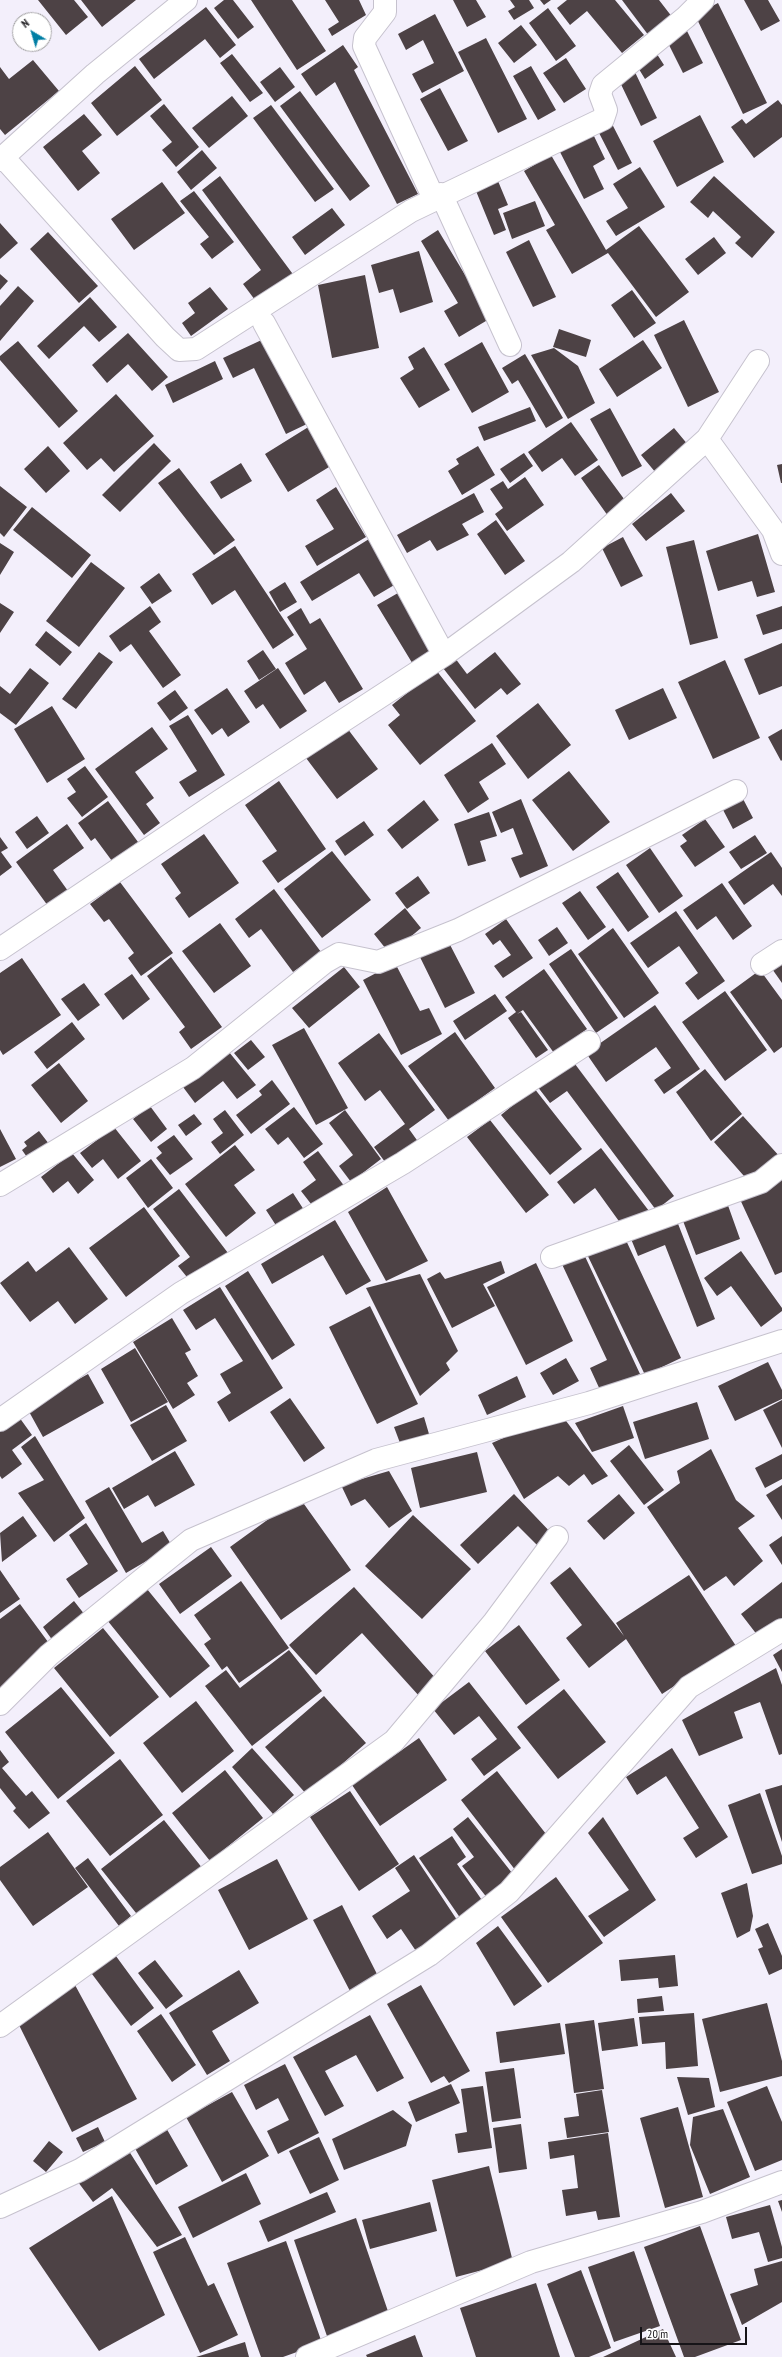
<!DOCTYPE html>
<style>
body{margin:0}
#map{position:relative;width:782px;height:2357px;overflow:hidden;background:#f3effb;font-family:"PT Sans Narrow",sans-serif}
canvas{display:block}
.north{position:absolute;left:12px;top:12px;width:40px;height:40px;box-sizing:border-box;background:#fff;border:1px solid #a2a1a3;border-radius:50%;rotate:322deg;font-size:11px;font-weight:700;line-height:16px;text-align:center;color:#161418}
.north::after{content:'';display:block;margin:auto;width:14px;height:18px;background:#007ea4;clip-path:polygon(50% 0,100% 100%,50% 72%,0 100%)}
.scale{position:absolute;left:640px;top:2327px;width:107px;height:18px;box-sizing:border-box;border:2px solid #161418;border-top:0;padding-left:5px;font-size:12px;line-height:14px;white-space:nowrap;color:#161418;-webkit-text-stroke:3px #fff;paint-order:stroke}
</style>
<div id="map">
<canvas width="782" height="2357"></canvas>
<div class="north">N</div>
<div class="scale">20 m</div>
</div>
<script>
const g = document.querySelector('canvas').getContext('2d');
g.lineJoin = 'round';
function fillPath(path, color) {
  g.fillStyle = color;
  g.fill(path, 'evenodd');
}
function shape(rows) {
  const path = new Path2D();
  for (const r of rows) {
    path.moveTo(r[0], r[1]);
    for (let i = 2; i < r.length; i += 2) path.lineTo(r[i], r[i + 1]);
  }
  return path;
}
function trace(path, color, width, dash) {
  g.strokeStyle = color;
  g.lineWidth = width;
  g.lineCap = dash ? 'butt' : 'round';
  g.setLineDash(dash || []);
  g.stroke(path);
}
fillPath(shape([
 [38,0,74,0,88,17,66,35],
 [81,0,136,0,102,27],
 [224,0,233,0,254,27,238,39,214,8],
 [251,0,292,0,326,51,297,70],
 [325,0,359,0,366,15,332,36,328,29,339,22],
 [453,0,476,0,486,17,467,27],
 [510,0,529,0,534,8,514,20,508,11,515,7],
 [540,0,551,0,544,5],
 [567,0,615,0,644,35,622,53,587,11,570,25,557,8],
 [622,0,659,0,676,22,652,40],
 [744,0,768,0,780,21,761,31],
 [718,3,767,103,743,114,695,15],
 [206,7,236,45,220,58,205,39,154,79,139,59],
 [548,8,576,46,556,61,529,23],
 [435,14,464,71,422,93,412,74,434,63,423,40,406,50,398,34],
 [521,25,537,45,514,63,498,43],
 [686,29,703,63,683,73,666,39],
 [486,38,527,119,498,133,458,52],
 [343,45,358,67,354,70,418,194,397,204,335,82,316,96,301,74],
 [653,48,664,65,645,79,634,61],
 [232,54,263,93,250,102,220,63],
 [566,58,586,89,564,103,543,73],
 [33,60,59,91,5,135,0,129,0,67,9,79],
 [135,66,162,100,117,136,91,103],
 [531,66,556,110,538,120,513,76],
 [280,67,295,87,275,102,260,82],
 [633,68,657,118,641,126,617,76],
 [440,88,468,141,448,151,420,99],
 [300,91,370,186,350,201,280,106],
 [232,96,248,116,209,148,192,128],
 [778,100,782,105,782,137,754,158,731,127,742,119,746,124],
 [164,104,199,147,176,167,162,150,172,142,150,116],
 [271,105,334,189,315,202,253,118],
 [84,114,102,135,82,151,100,173,78,191,43,147],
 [700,115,724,162,677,187,653,141],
 [611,122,632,163,618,170,597,129],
 [593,134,605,159,593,166,604,189,584,199,560,152],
 [202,150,217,168,191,190,177,172],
 [551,155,606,250,639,226,689,292,656,317,608,253,572,274,546,230,555,225,524,171],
 [640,167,665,207,616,236,606,221,628,208,613,184],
 [220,176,295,277,258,304,243,284,261,270,202,190],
 [714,176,775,232,752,258,735,243,741,237,713,211,708,218,690,202],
 [498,181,508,205,498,209,506,230,494,235,476,191],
 [162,182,185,213,134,250,111,219],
 [194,191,234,242,212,259,200,244,209,237,180,201],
 [535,201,545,226,512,239,503,213],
 [332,208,345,225,305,255,292,237],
 [0,223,18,243,0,259],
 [438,230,491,318,459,337,444,311,458,303,421,241],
 [48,232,98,286,79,303,30,249],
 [714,237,726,253,698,275,685,259],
 [529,240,556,297,533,307,506,252],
 [419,251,433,302,400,313,393,289,379,293,371,265],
 [0,274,8,281,0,290],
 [365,275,379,348,332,358,318,285],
 [18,286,34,301,0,341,0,306],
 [210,287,228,309,191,336,182,323,195,313,188,303],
 [632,290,656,323,634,338,611,305],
 [90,297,117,327,99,342,84,326,49,359,37,346],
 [684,320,719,392,688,407,654,335],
 [559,329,591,340,586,357,553,347],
 [128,333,168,377,152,391,128,364,107,383,92,365],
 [268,337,309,423,286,434,254,368,233,378,223,358],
 [643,340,662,368,617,397,599,369],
 [18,341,78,411,59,428,0,360,0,356],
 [482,342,509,392,472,413,444,364],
 [424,347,450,390,419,408,400,378,414,369,408,357],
 [554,348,578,366,595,403,568,419,531,355],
 [525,354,563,418,546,428,518,380,512,384,502,368],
 [215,361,223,379,173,403,165,385],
 [116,394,154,436,114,472,101,458,87,470,63,443],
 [530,407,536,421,484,441,478,427],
 [610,408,642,466,622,477,590,419],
 [571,422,598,460,575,476,562,458,542,472,528,452],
 [310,426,334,464,288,492,265,454],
 [674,428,689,446,656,473,641,455],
 [154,443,171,461,120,512,102,495],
 [48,446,70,471,46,493,24,469],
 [478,446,495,475,462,495,448,471,459,464,456,459],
 [524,453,533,466,510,483,500,469],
 [241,463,252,481,221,499,210,482],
 [782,464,782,483,781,483,777,465],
 [599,465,627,503,608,516,581,478],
 [179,468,235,540,214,555,158,483],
 [525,477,544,505,507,531,495,514,503,508,490,489,503,481,508,489],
 [0,486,27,507,4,537,0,533],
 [336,487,366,537,317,566,305,546,334,529,316,500],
 [474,493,484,512,462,524,469,535,437,551,430,540,407,553,397,535],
 [671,493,685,511,646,541,632,524],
 [32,507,91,555,72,578,13,530],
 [496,520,525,561,505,575,477,534],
 [758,534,775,592,757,597,752,581,718,591,706,551],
 [623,537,643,576,621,587,602,548],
 [369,539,396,584,374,597,359,573,312,601,300,582],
 [694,540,718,638,690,645,666,547],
 [0,543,14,552,0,575],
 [235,546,294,635,273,649,235,590,212,605,192,574],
 [91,562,125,588,79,647,46,621],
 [159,573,172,591,152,604,140,587],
 [285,582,297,602,280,612,269,592],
 [398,593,435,654,414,666,377,605],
 [0,603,14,612,0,633],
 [150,606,161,622,149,631,181,675,163,688,131,644,120,652,109,636],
 [782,606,782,629,763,635,756,615],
 [301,608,310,624,320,618,363,689,339,703,325,681,304,695,285,663,307,649,287,617],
 [46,631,72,652,60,666,35,645],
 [782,643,782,686,759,695,744,659],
 [263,650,276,669,259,680,247,661],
 [99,652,113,662,76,709,62,699],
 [495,652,521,684,507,695,501,688,475,709,443,668,455,658,467,674],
 [725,660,760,738,713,759,678,682],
 [30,668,49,683,16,725,0,713,0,686,10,694],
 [278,668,307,711,280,729,263,704,256,709,244,691],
 [436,670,476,721,420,765,388,725,400,715,392,705],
 [227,688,250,722,228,737,222,728,212,735,194,710],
 [663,688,677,718,629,740,615,710],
 [175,690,188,708,170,721,157,703],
 [538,703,571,745,528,779,496,736],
 [52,706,85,759,47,783,14,729],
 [188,715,225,775,189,797,179,782,197,771,169,726],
 [344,724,378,769,337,799,303,754],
 [152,727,168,749,135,772,154,798,146,804,160,823,144,835,95,769],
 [782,729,782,760,781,761,768,737],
 [492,743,506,764,479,782,489,799,468,813,444,775],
 [85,766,108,797,82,817,67,798,76,792,67,779],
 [569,771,610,822,573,851,532,800],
 [279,781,326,849,278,883,262,861,277,851,245,805],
 [741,795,753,818,733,829,721,806],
 [521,799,548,866,520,878,511,858,523,854,513,828,501,833,492,812],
 [424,800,439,820,402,849,387,830],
 [108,801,138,842,112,861,95,838,91,841,78,823],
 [489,812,497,836,480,841,486,861,468,866,454,824],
 [37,816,49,833,27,849,15,832],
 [705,819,725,847,695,867,680,846,687,841,682,835],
 [364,821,374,835,345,856,335,841],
 [67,824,84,848,53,870,68,891,48,906,16,862],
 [204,834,239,883,189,918,175,898,181,893,161,864],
 [755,835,767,853,741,869,729,852],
 [0,837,8,848,1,852,12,867,0,876],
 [650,848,683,896,659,913,626,865],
 [332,851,371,900,322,938,284,889],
 [771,852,782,868,782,896,773,884,744,905,728,882],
 [618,872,649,917,628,932,596,887],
 [418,876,430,893,407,909,395,893],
 [120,882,173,953,141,976,128,958,134,953,109,919,104,922,90,904],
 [722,883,752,926,733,940,716,916,697,930,683,910],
 [274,889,321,952,293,972,261,929,249,938,235,919],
 [580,891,606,927,588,940,562,903],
 [405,908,421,928,390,954,374,934],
 [676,911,725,981,698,1000,685,983,698,973,679,946,648,968,630,943],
 [506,919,533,958,503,978,494,966,511,955,500,940,493,945,485,934],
 [220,923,251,966,214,993,182,951],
 [557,927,568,943,549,956,538,940],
 [613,928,659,993,624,1018,578,954],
 [447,939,475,993,445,1008,418,953],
 [571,949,618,1018,596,1033,549,964],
 [171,957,222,1027,191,1049,179,1032,185,1027,147,976],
 [782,957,782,983,770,966],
 [22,958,61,1015,3,1055,0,1050,0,973],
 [395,963,420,1011,429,1008,442,1034,401,1055,363,980],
 [344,967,360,987,309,1028,292,1008],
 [544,969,587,1029,554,1053,523,1010,517,1014,521,1012,548,1050,536,1058,508,1018,516,1012,505,997],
 [760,970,782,1000,782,1047,774,1053,730,992],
 [132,974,150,999,123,1020,104,994],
 [84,983,100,1005,78,1021,61,999],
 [725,991,767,1050,725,1081,682,1022],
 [495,994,507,1011,465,1040,453,1021],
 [655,1005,700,1069,664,1094,654,1080,671,1068,656,1047,606,1082,586,1053],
 [72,1022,85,1039,47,1069,34,1052],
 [304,1028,348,1108,316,1125,272,1045],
 [455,1032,495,1088,449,1121,408,1066],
 [379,1033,435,1110,409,1129,419,1143,388,1166,374,1147,405,1124,380,1090,365,1101,338,1063],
 [251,1040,265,1057,248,1070,234,1053],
 [229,1052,256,1085,237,1099,223,1081,195,1103,183,1087],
 [572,1060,674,1196,656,1210,567,1091,550,1103,537,1086],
 [59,1063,88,1101,61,1123,31,1085],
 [705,1069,742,1114,711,1141,676,1092],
 [272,1080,290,1104,251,1134,236,1115,262,1095,259,1091],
 [534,1088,582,1149,550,1175,501,1115],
 [150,1106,167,1129,151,1142,133,1119],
 [294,1107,323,1144,304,1158,288,1137,278,1145,265,1129],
 [225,1110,244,1135,220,1154,211,1142,223,1133,213,1119],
 [345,1110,381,1159,351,1182,339,1166,353,1155,329,1123],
 [194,1114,202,1124,186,1136,178,1125],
 [743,1116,781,1158,751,1184,714,1142],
 [490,1120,549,1195,526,1213,467,1137],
 [114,1127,141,1161,118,1179,103,1159,92,1168,80,1153],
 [0,1129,16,1159,0,1167],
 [39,1131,49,1144,29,1160,22,1150,27,1146,24,1142],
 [174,1135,193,1159,170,1175,156,1158,162,1153,157,1147],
 [235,1145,255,1170,234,1185,256,1213,226,1237,185,1184],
 [601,1148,649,1211,621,1224,595,1188,574,1204,557,1182],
 [318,1151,345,1187,315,1209,301,1191,316,1180,303,1162],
 [72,1153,94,1180,78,1194,68,1181,53,1193,41,1177],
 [151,1159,173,1188,148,1208,126,1178],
 [782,1174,782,1272,775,1275,738,1195],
 [387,1187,428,1261,386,1281,348,1212],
 [179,1189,228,1253,191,1282,178,1266,190,1257,153,1209],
 [293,1193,304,1210,277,1227,266,1210],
 [725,1197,740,1239,696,1255,680,1213],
 [144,1207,180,1256,126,1297,89,1248],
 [675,1216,715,1319,697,1327,665,1245,638,1256,629,1234],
 [335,1220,371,1281,346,1295,323,1255,272,1284,261,1264],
 [624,1236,681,1358,645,1375,585,1250],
 [69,1247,108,1299,75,1324,58,1301,30,1322,0,1283,28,1261,36,1272],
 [582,1250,640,1374,601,1392,590,1368,607,1360,560,1260],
 [741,1251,782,1308,782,1311,761,1327,731,1286,717,1296,704,1278],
 [501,1261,505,1273,483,1284,495,1306,452,1328,427,1279,440,1272,445,1279],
 [536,1263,573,1341,526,1365,487,1287],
 [248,1271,295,1345,272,1360,225,1286],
 [420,1274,458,1351,446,1363,450,1370,420,1396,366,1288],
 [220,1287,283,1388,229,1422,217,1402,231,1393,220,1374,243,1361,215,1318,196,1330,183,1310],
 [370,1306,418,1404,377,1424,329,1327],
 [172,1318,191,1350,185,1353,198,1376,187,1383,195,1395,173,1409,133,1342],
 [135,1348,168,1402,131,1422,101,1369],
 [566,1358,579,1381,553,1395,540,1373],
 [768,1362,782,1390,782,1399,735,1421,718,1386],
 [88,1374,104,1403,43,1437,27,1408],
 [517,1376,526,1397,487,1415,478,1395],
 [290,1398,325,1448,304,1462,270,1412],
 [782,1400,782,1448,763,1410],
 [697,1402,709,1439,645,1459,633,1422],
 [166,1405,187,1441,152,1461,130,1425],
 [623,1406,634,1438,592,1452,575,1423],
 [560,1413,608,1476,592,1485,584,1474,569,1486,558,1476,524,1499,492,1443],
 [19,1417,32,1435,12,1450,22,1464,2,1479,0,1476,0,1431],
 [424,1417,429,1434,400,1443,394,1427],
 [35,1436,85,1518,54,1542,18,1493,44,1480,21,1447],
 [629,1445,664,1490,644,1505,610,1461],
 [711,1449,736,1500,755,1516,738,1528,763,1561,734,1586,726,1576,704,1591,647,1507,680,1483,677,1471],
 [175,1451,195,1485,155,1507,148,1495,124,1509,112,1488],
 [477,1452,487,1492,420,1508,411,1468],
 [782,1454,782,1479,765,1488,755,1468],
 [389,1471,412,1511,389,1528,365,1499,351,1506,341,1485],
 [782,1485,782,1520,766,1495],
 [109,1487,142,1543,163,1531,172,1546,126,1573,85,1501],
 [514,1494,555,1537,542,1550,518,1526,478,1564,460,1545],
 [619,1494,635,1513,604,1540,587,1521],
 [299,1497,351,1570,281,1620,230,1547],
 [413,1515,471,1569,422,1619,365,1566],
 [23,1516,37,1536,2,1562,0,1533],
 [86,1523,118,1571,79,1598,66,1579,88,1564,69,1535],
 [782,1536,782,1565,769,1545],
 [211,1547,232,1576,180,1614,159,1584],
 [570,1567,624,1636,616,1623,689,1575,736,1646,662,1694,626,1639,589,1668,566,1638,582,1625,550,1583],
 [0,1570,20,1599,0,1613],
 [241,1581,289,1648,239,1683,227,1666,222,1670,204,1644,211,1639,194,1615],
 [782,1582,782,1618,758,1636,741,1614],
 [354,1587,438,1681,420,1697,362,1633,316,1675,289,1645],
 [147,1589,210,1666,170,1698,107,1620],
 [74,1601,85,1615,53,1641,43,1627],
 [20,1604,51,1646,0,1692,0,1619],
 [519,1625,560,1680,526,1705,485,1651],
 [103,1628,159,1697,110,1737,54,1668],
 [782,1649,782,1672,773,1655],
 [289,1650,322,1691,252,1746,205,1686,226,1670,240,1688],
 [776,1668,782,1685,782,1754,779,1755,760,1702,734,1712,743,1738,699,1756,682,1720],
 [469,1682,521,1748,484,1776,471,1759,497,1739,479,1716,454,1735,433,1709],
 [61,1687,115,1753,58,1799,5,1732],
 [564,1689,606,1742,558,1779,517,1727],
 [324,1696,366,1743,307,1795,265,1747],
 [196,1701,234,1751,182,1793,143,1743],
 [419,1738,447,1780,380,1826,352,1785],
 [252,1748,294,1795,273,1814,232,1767],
 [672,1748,728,1837,696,1858,683,1838,699,1828,666,1776,637,1795,626,1777],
 [0,1750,9,1762,2,1768,26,1796,32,1791,50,1813,29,1829,13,1811,16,1808,0,1788],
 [120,1759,163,1815,110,1856,66,1801],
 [225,1770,263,1818,210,1861,172,1813],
 [497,1771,553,1843,516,1871,461,1800],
 [782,1785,782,1842,765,1790],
 [350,1791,399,1864,359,1891,310,1817],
 [760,1793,782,1856,782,1864,752,1874,728,1805],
 [468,1817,516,1878,488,1899,462,1866,474,1857,453,1829],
 [603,1817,656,1900,604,1937,588,1916,629,1890,588,1833],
 [164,1820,203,1869,140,1918,101,1869],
 [48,1832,88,1887,33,1926,0,1880,0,1867],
 [452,1836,466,1857,457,1864,486,1906,463,1922,419,1858],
 [414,1855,461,1926,418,1954,401,1929,387,1939,372,1916,410,1891,395,1868],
 [88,1858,131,1916,119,1926,75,1868],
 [277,1859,308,1919,249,1950,218,1890],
 [556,1877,603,1943,548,1983,501,1917],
 [747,1883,753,1916,750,1931,737,1938,721,1893],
 [342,1905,379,1978,351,1993,313,1920],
 [768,1923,782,1956,782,1969,769,1975,758,1949,763,1947,755,1929],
 [498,1926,542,1986,514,2006,476,1943],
 [113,1952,154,2008,131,2026,89,1970],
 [675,1955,678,1986,659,1988,658,1978,621,1981,619,1960],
 [155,1960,183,1996,166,2009,138,1973],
 [239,1970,259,2003,212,2031,230,2061,207,2075,169,2013],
 [75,1985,137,2099,72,2132,19,2025],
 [421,1985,470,2071,449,2083,444,2076,431,2083,387,2004],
 [662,1996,664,2011,638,2013,637,1999],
 [767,2003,782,2061,782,2076,720,2092,702,2019],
 [694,2013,698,2066,666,2069,665,2042,642,2044,639,2017],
 [161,2014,196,2065,172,2082,137,2031],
 [370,2015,404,2078,377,2092,356,2055,325,2071,344,2106,325,2116,293,2057],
 [634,2018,638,2046,602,2051,598,2023],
 [594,2020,604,2089,574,2093,565,2024],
 [560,2023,565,2054,500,2063,496,2032],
 [285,2064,319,2133,278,2154,267,2131,289,2120,278,2098,256,2110,244,2085],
 [514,2068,521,2118,492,2122,485,2072],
 [677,2077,709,2078,715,2107,688,2115],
 [451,2084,460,2103,416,2122,408,2102],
 [483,2086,492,2148,458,2153,455,2134,467,2132,461,2089],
 [767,2086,782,2122,782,2160,755,2171,727,2102],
 [602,2090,609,2132,567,2138,564,2118,579,2116,576,2094],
 [232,2092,269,2156,222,2182,186,2117],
 [678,2107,703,2197,665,2208,640,2118],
 [723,2109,750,2177,710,2194,690,2145,693,2117],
 [393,2110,412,2125,406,2146,344,2170,332,2139],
 [521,2124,527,2169,499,2173,493,2128],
 [165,2126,188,2166,156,2185,133,2145],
 [98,2127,105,2142,83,2152,76,2138],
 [608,2133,620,2217,598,2220,596,2211,566,2216,562,2190,578,2188,574,2155,550,2159,548,2142],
 [319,2137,339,2180,310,2194,289,2151],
 [49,2141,63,2152,46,2172,33,2161],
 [127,2148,182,2235,157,2247,112,2188,93,2202,78,2182],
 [489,2166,513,2262,456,2277,432,2180],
 [246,2173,261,2204,193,2238,178,2207],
 [327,2192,336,2212,268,2242,259,2221],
 [112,2196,165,2315,99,2351,29,2248],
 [782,2200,782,2212,778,2201],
 [430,2202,437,2231,370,2249,362,2220],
 [770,2205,782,2247,782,2258,768,2262,759,2232,732,2239,726,2217],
 [356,2218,391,2320,329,2342,294,2240],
 [700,2226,741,2340,695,2357,684,2357,644,2247],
 [185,2237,208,2286,214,2283,238,2335,200,2353,153,2252],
 [286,2241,322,2343,283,2357,261,2357,227,2263],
 [634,2251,660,2326,614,2342,588,2267],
 [782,2261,782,2302,742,2325,730,2294,758,2285,754,2269],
 [581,2270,611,2348,589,2357,575,2357,547,2284],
 [536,2283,560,2357,476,2357,460,2308],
 [663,2329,676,2357,603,2357],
 [415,2335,423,2357,367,2357,366,2355],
 [245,2342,249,2357,196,2357]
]), '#4d4245');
const minor = shape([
 [385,0,385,12,365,38,364,46,434,199],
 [3,157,165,337,179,350,196,349,411,211,603,119,606,110,600,94,603,85,686,17,703,0],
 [0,160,95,74,186,0],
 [441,194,510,345],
 [264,323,444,655],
 [707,439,773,530,782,554],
 [0,949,220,801,444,655,571,562,707,439,758,361],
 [762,964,782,951],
 [0,1185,193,1068,325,962,339,954,378,962,458,930,736,791],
 [552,1257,761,1182,782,1165],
 [0,1420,181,1293,403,1163,589,1042],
 [0,1704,49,1655,191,1540,376,1460,589,1403,782,1341],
 [0,2026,394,1741,494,1622,557,1537],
 [0,2207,80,2170,429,1955,509,1892,689,1687,782,1630],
 [307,2357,531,2262,702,2212,782,2182]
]);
trace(minor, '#c6c2ce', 24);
trace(minor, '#fff', 22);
</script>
